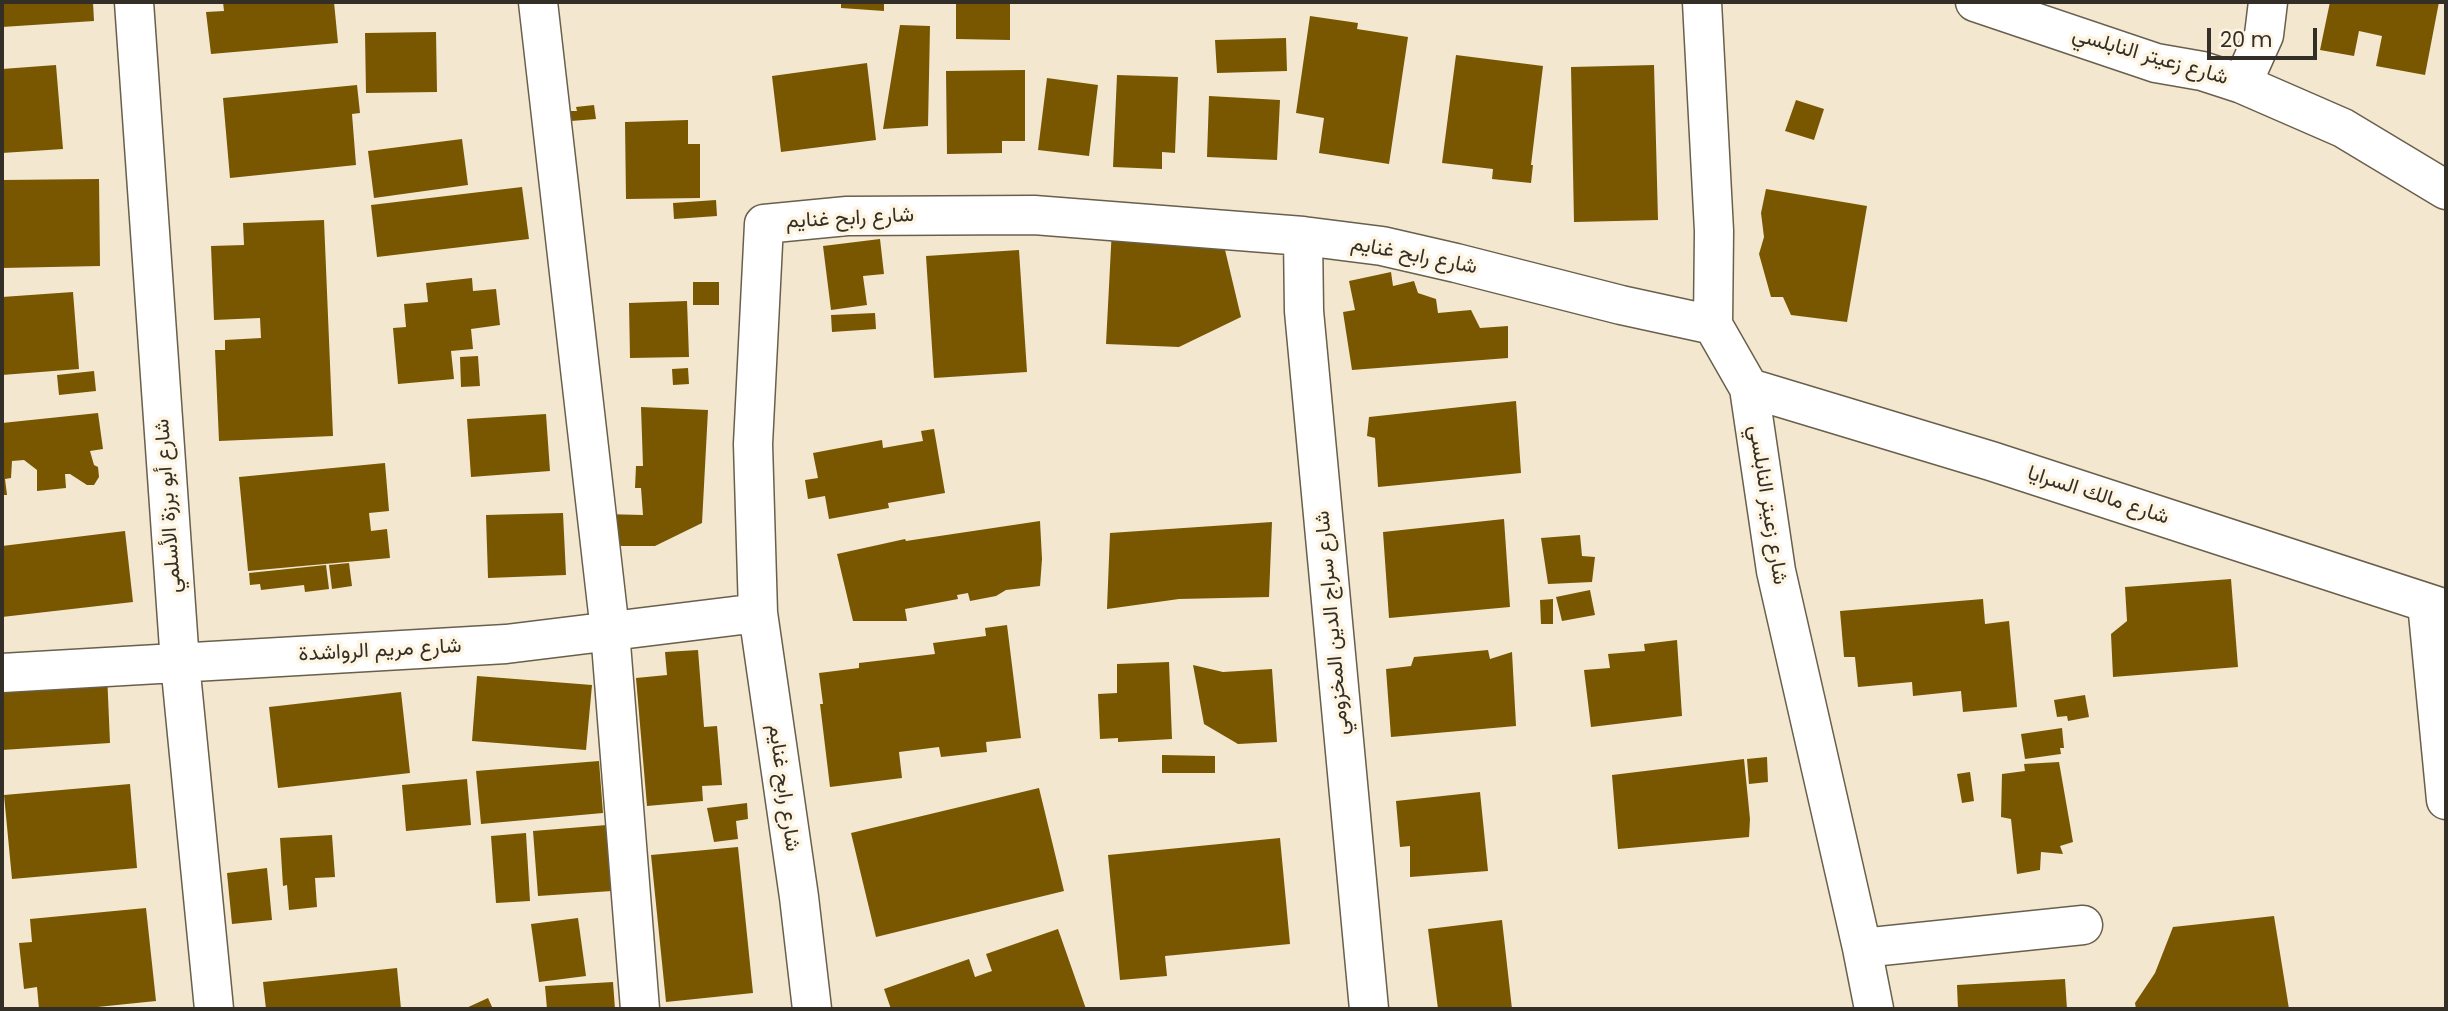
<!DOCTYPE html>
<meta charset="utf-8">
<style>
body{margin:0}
#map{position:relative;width:2448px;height:1011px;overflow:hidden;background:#f3e7d0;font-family:Poppins,sans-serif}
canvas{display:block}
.frame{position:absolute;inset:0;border:4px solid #332e26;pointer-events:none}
.scale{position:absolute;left:2207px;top:28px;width:110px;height:32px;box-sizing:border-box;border:4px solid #332e26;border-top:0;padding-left:9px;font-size:21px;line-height:24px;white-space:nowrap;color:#332e26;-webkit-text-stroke:5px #fef4e2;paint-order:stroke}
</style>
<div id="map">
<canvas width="2448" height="1011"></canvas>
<div class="frame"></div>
<div class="scale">20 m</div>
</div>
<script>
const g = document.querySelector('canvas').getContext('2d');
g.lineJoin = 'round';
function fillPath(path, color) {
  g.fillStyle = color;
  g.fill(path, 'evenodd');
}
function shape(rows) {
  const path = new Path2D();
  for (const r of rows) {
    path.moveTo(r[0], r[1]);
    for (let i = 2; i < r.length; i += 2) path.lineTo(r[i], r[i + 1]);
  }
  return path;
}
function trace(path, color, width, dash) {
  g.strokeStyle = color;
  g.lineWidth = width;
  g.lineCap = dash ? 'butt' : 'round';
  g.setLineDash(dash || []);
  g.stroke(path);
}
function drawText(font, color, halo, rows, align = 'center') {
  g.font = font + ' Poppins,Vazirmatn,sans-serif';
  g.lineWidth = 7;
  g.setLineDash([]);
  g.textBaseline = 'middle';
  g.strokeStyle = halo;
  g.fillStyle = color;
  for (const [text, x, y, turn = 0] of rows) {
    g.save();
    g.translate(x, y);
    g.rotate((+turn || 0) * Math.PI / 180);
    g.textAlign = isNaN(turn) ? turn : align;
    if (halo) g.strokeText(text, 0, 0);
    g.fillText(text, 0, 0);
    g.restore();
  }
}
fillPath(shape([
 [2,2,93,2,94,21,2,27],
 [223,2,334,2,338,43,211,54,206,12,224,11],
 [841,2,884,2,884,11,841,8],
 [956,2,1010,2,1010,40,956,39],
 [2330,2,2439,2,2425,75,2376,66,2382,36,2359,31,2354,56,2320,50],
 [1310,16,1358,23,1357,29,1408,37,1389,164,1319,153,1324,118,1296,113],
 [900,25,930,26,928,126,883,129],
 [436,32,437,92,366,93,365,33],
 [1286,38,1287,71,1217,73,1215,40],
 [1456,55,1543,66,1531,165,1533,165,1531,183,1492,179,1493,169,1442,163],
 [867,63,876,140,781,152,772,76],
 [56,65,63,149,2,153,2,69],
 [1654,65,1658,220,1574,222,1571,67],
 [1025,70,1025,141,1002,141,1002,153,947,154,946,71],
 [1117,75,1178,77,1175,153,1162,152,1162,169,1113,167],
 [1047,78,1098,85,1089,156,1038,150],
 [357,85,360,113,352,114,356,165,230,178,223,98],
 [1209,96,1280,100,1277,160,1207,157],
 [1796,100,1824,109,1814,140,1785,131],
 [594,105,596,119,571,121,570,111,577,111,576,107],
 [688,120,688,144,700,144,700,198,626,199,625,122],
 [462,139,468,185,374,198,368,151],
 [99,179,100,266,2,268,2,180],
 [522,187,529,239,377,257,371,205],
 [1766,189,1867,206,1847,322,1791,315,1783,297,1771,297,1759,254,1764,237,1761,213],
 [716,200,717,216,674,219,673,203],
 [324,220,333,436,219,441,215,350,225,350,225,340,261,338,260,318,214,320,211,246,244,245,243,223],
 [1112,228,1221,233,1241,317,1179,347,1106,344],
 [880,239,884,274,863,276,867,305,831,310,823,246],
 [1019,250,1027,372,934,378,926,256],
 [1391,272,1393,286,1414,281,1418,293,1436,299,1438,313,1471,310,1480,328,1508,326,1508,358,1352,370,1343,312,1355,310,1349,281],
 [472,278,473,291,496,289,500,325,471,329,473,349,451,351,454,379,398,384,393,328,406,327,404,304,428,302,426,283],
 [693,282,719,282,719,305,693,305],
 [73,292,79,369,2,375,2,297],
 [687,301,689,357,630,358,629,303],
 [875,313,876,329,832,332,831,315],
 [478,356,480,386,461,387,460,357],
 [688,368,689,384,673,385,672,369],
 [94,371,96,391,59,395,57,375],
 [1516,401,1521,473,1378,487,1375,438,1367,436,1369,417],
 [641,407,708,410,702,523,655,546,608,546,603,514,643,515,641,488,635,488,636,466,643,466],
 [98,413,103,449,90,451,94,465,98,467,99,477,94,485,87,485,70,474,65,474,66,488,37,491,37,470,24,460,12,461,11,478,5,479,7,495,2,495,2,423],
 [546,414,550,471,471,477,467,419],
 [934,429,945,493,888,503,889,508,829,519,825,496,808,499,805,480,818,478,813,453,882,440,883,448,923,441,921,431],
 [385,463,389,511,369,513,371,531,387,529,390,558,248,571,239,477],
 [563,513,566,575,488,578,486,515],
 [1504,519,1510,607,1389,618,1383,532],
 [1040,521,1042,559,1040,586,1006,590,996,596,970,601,968,593,957,595,958,599,905,609,907,621,853,621,837,554,905,539,906,541],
 [1272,522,1269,597,1179,599,1107,609,1110,533],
 [125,531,133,602,2,617,2,546],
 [1580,535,1582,556,1595,557,1592,582,1548,584,1541,538],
 [349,563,352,586,332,589,329,565],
 [326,565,329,589,305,592,304,585,261,590,260,584,250,585,249,573],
 [2231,579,2238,667,2113,677,2111,634,2127,621,2125,587],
 [1590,590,1595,615,1562,621,1556,597],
 [1553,599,1553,624,1541,624,1540,600],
 [1983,599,1985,624,2009,621,2017,707,1963,712,1961,691,1913,696,1912,682,1858,687,1855,657,1844,657,1840,611],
 [1007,625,1021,738,986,742,987,752,941,757,939,747,899,752,902,778,830,787,820,704,823,704,819,673,859,668,859,663,935,654,933,643,986,636,985,628],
 [1677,640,1682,716,1591,727,1584,670,1610,668,1608,654,1645,651,1644,644],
 [698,650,704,727,717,726,722,785,702,786,703,801,647,806,636,678,667,675,665,652],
 [1488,650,1490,659,1512,652,1516,726,1391,737,1386,669,1411,666,1414,657],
 [1169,662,1172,739,1118,742,1118,738,1100,739,1098,694,1117,693,1117,664],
 [1193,665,1223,672,1272,669,1277,742,1238,744,1204,724],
 [107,673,110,743,2,750,2,680],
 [477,676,592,685,586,750,472,741],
 [401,692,410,773,278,788,269,707],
 [2085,695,2089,717,2068,721,2067,716,2057,717,2054,700],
 [2062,728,2064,748,2060,748,2061,754,2025,759,2021,734],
 [1162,755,1215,756,1215,773,1162,773],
 [1767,757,1768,782,1749,784,1747,759],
 [1744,759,1750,819,1749,837,1618,849,1612,775],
 [599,761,603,813,481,824,476,771],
 [2059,762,2073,842,2060,846,2063,854,2041,852,2040,870,2017,874,2011,819,2001,817,2002,774,2025,771,2024,764],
 [1970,772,1974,801,1962,803,1957,774],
 [467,779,471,825,406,831,402,785],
 [130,784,137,868,12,879,4,795],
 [1039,788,1064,891,876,937,851,833],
 [1480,792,1488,871,1410,877,1410,846,1400,847,1396,801],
 [747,803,748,819,736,821,738,839,714,842,707,808],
 [607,825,612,891,538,896,533,831],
 [526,833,530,901,496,903,491,836],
 [332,835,335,877,315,878,317,907,289,910,287,885,283,886,280,838],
 [1280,838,1290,944,1165,956,1167,976,1120,980,1108,855],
 [738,847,753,993,666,1002,651,855],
 [267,868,272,920,232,924,227,873],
 [146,908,156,1001,78,1009,39,1009,37,987,24,989,19,943,32,942,30,919],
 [2274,916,2289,1009,2136,1009,2135,1003,2155,973,2173,927],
 [578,918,586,976,539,982,531,924],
 [1502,920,1512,1009,1438,1009,1428,929],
 [1058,929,1086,1009,891,1009,884,989,969,959,975,977,992,971,986,954],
 [397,968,401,1009,266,1009,263,982],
 [2065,979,2067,1009,1958,1009,1957,985],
 [613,982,615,1009,547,1009,545,986],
 [488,998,493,1009,464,1009]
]), '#785700');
const minor = shape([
 [134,2,180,663,214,1009],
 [538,2,610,631,640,1009],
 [1702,2,1714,231,1713,325,1749,388,1776,571,1862,948,1874,1009],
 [1975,2,2156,63,2202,71,2242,84,2264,35,2268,2],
 [2242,84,2343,128,2446,190],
 [1303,236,1304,311,1369,1009],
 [1749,388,1991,461,2446,609],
 [2427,603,2446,800],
 [2,673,506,644,758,613],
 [1862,948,2083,925],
 [812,1009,799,897,758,613,753,444,764,224,847,216,1034,215,1303,236,1382,246,1456,263,1621,305,1713,325]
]);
trace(minor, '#695f4b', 41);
trace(minor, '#fff', 38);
drawText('21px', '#332e26', '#fef4e2', [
 ["شارع زعيتر النابلسي",2150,57,16],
 ["شارع رابح غنايم",850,219,-3],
 ["شارع رابح غنايم",1414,256,11],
 ["شارع مالك السرايا",2098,496,18],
 ["شارع زعيتر النابلسي",1767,505,81],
 ["شارع أبو برزة الأسلمي",169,506,-94],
 ["شارع سراج الدين المخزومي",1333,623,-95],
 ["شارع مريم الرواشدة",380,651,-3],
 ["شارع رابح غنايم",783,788,82]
]);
</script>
